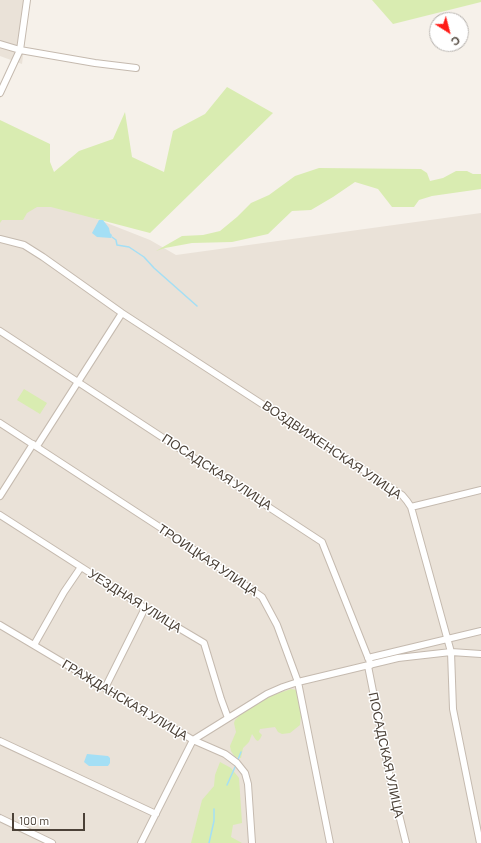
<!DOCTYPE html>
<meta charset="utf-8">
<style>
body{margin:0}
#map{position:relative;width:481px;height:843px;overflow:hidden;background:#f6f1ea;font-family:Barlow,sans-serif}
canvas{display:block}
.north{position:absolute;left:429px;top:12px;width:40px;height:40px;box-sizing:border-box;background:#fff;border:1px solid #b7b3af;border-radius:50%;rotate:144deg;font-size:11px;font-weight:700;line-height:16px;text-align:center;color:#4b4137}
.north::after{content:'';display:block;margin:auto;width:14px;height:18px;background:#ff1d18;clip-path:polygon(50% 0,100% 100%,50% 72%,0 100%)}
.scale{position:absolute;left:12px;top:813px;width:73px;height:18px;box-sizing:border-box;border:2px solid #4b4137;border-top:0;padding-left:5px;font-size:12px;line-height:14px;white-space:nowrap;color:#4b4137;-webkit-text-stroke:3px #fff;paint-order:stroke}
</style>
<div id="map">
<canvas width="481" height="843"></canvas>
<div class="north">С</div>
<div class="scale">100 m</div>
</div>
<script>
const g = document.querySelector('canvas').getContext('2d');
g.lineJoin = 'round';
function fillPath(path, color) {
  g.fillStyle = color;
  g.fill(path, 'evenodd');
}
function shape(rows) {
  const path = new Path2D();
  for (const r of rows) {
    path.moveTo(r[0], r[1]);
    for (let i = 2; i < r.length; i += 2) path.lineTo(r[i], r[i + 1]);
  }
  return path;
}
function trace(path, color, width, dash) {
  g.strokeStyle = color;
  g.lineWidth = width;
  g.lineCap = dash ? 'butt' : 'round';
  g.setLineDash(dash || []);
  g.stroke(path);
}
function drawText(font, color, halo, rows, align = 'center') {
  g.font = font + ' Barlow,sans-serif';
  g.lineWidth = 3;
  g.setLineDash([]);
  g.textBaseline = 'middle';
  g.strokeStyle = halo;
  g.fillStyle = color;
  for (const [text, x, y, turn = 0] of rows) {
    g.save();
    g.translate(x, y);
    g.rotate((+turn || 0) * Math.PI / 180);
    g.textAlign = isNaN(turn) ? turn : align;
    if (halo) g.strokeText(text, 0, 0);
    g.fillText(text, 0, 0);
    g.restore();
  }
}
fillPath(shape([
 [0,0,30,0,22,64,0,56],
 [0,181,150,240,176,255,481,213,481,843,0,843]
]), '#eae2d8');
fillPath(shape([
 [372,0,481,0,481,2,393,24],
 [227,87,273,113,150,233,51,207,37,207,27,213,23,220,2,220,0,223,0,120,50,144,50,162,54,172,79,151,113,139,125,112,132,157,164,172,173,131,205,114],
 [319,168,421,169,427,173,430,181,443,178,456,171,467,171,473,174,481,174,481,189,432,196,419,200,414,207,392,207,378,189,355,182,333,197,311,210,292,211,268,234,232,242,192,243,165,248,156,251,182,236,203,235,220,231,237,217,251,203,269,195,295,176],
 [24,389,47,403,40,414,17,400],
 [291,689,297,690,301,715,300,725,290,733,282,734,278,732,275,727,260,729,259,732,262,735,260,739,258,741,256,740,252,734,249,742,243,748,241,758,235,757,231,751,230,746,236,732,234,723,235,720,241,714,255,705,273,695],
 [220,762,231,768,239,778,242,823,233,825,231,837,242,843,191,843,202,800,214,786,215,775]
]), '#d9ecb1');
fillPath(shape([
 [99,220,103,220,109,228,110,233,112,235,111,238,97,237,92,233],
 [87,754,108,756,110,758,110,763,108,766,89,766,84,762]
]), '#a4dff5');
trace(shape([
 [112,237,116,240,117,245,129,247,144,257,154,268,197,306],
 [237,762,241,752],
 [227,785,236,765],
 [209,843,214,821,214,809]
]), '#a4dff5', 1.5);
const minor = shape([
 [0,44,20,50,95,63,136,68],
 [0,93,20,50,27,0],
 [0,239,24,245,43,257,122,313,402,495,407,501,411,507,451,652,453,709,480,843],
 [0,331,322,542,371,665],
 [0,423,184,543,262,597,277,625,298,682,330,843],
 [37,446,122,313],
 [0,496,33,444],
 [411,507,481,490],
 [0,515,145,608,204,643,221,699,228,718],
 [0,625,193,740,267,694,283,687,298,682,398,658,451,652,481,654],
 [34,645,64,592,81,567],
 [368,658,481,631],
 [368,666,391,782,406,843],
 [105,688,145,608],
 [0,741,156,814],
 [0,818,52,843],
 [141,843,193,740,225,754,237,763,245,773,248,784,252,843]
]);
trace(minor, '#c5baaf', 8);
trace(minor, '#fff', 6);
drawText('13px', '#4b4137', '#fff', [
 ["ВОЗДВИЖЕНСКАЯ УЛИЦА",332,450,34],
 ["ПОСАДСКАЯ УЛИЦА",217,472,33],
 ["ТРОИЦКАЯ УЛИЦА",208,560,34],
 ["УЕЗДНАЯ УЛИЦА",135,601,32],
 ["ГРАЖДАНСКАЯ УЛИЦА",125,700,31],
 ["ПОСАДСКАЯ УЛИЦА",386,755,78]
]);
</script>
